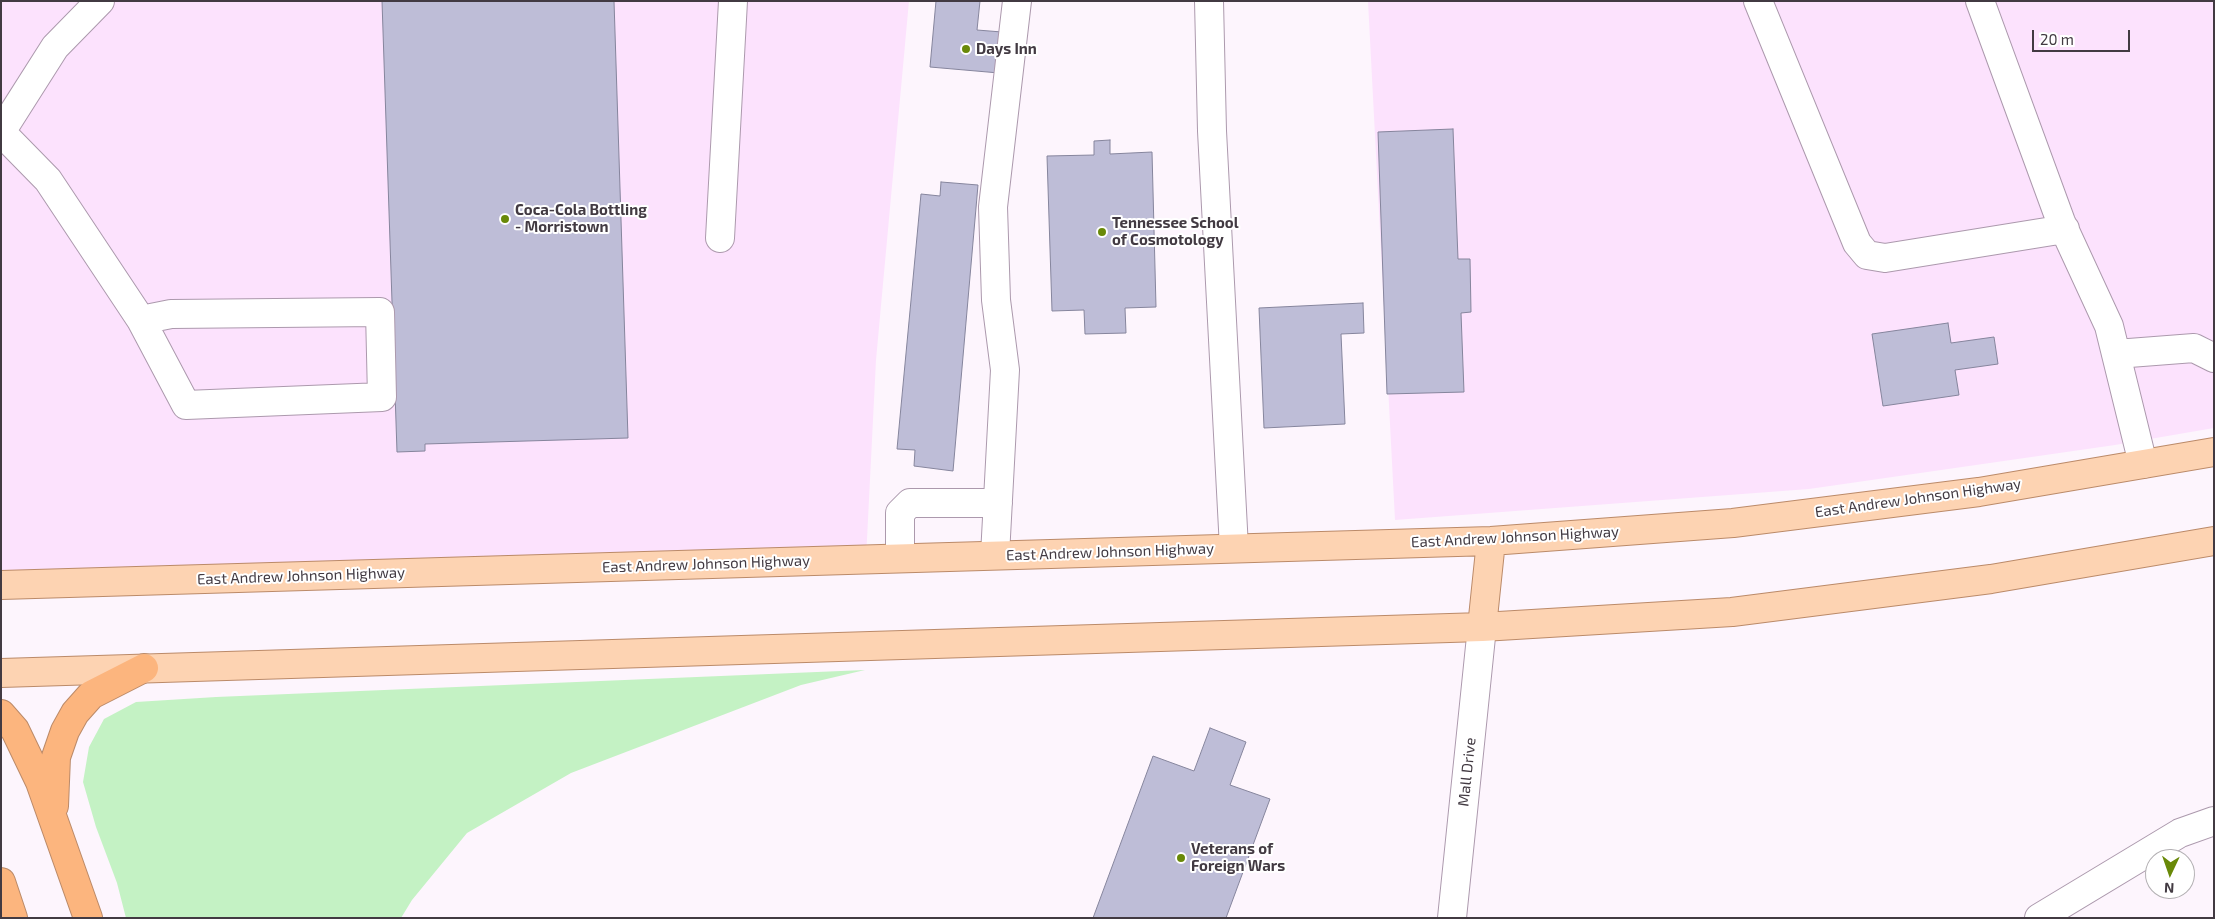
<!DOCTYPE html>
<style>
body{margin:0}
#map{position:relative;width:2215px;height:919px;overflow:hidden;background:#fdf5fd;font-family:"Exo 2",sans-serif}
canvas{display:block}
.frame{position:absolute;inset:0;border:2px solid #423a42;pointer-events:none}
.north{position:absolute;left:2145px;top:849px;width:50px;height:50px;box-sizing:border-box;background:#fff;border:1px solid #b3b0b3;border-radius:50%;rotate:183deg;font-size:14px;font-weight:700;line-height:20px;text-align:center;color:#423a42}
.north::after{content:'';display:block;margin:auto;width:18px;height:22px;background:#698908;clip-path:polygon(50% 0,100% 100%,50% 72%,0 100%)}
.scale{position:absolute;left:2032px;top:30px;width:98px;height:22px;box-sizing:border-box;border:2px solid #423a42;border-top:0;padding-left:6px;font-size:15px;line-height:18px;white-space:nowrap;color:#423a42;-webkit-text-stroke:4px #fff;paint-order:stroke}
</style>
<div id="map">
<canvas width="2215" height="919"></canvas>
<div class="frame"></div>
<div class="north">N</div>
<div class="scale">20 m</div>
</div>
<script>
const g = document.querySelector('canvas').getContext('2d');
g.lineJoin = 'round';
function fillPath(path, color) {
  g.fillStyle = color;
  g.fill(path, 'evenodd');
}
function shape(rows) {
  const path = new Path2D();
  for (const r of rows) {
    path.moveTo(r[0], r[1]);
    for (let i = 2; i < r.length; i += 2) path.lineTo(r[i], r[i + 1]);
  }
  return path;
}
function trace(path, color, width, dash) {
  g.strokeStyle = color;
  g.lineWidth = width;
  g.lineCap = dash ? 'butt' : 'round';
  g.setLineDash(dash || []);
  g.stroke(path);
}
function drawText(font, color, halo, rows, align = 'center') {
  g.font = font + ' "Exo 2",sans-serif';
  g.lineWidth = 4;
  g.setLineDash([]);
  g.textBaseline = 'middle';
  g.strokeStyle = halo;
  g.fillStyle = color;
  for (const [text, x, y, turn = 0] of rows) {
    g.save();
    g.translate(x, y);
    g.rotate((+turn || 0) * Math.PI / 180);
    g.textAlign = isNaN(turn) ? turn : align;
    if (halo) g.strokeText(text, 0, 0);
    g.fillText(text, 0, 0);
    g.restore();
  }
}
fillPath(shape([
 [1,1,909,1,876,360,866,559,1,585],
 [1368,1,2214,1,2214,428,2115,445,1809,489,1395,520]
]), '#fce2fd');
fillPath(shape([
 [865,670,801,685,571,773,467,833,412,900,401,918,126,918,117,883,96,827,83,782,89,747,104,719,136,702,216,697]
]), '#c4f2c4');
const building = shape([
 [382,1,614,1,628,438,425,444,425,451,397,452,382,1],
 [936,1,980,1,977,30,1002,32,999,73,930,67,936,1],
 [1453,129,1458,259,1470,259,1471,312,1461,313,1464,392,1387,394,1378,132,1453,129],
 [1110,140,1110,154,1152,152,1156,307,1125,308,1126,333,1085,334,1084,310,1052,311,1047,156,1094,155,1094,141,1110,140],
 [941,182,978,185,953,471,914,466,915,450,897,449,921,194,940,196,941,182],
 [1363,303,1364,333,1341,334,1345,424,1264,428,1259,308,1363,303],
 [1948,323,1951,343,1994,337,1998,364,1955,370,1959,395,1883,406,1872,334,1948,323],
 [1210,728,1246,742,1230,785,1270,799,1226,918,1093,918,1153,756,1194,771,1210,728]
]);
fillPath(building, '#bebdd7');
trace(building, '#86859d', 1);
const minor = shape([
 [1209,1,1212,131,1234,548],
 [1758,1,1857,243,1867,255,1885,258,2065,229],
 [1980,1,2061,222,2109,326,2143,464],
 [1,132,48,180,141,320,186,405,382,397,380,312,171,314,141,320],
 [1,132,55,47,100,1],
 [720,238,733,1],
 [2116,354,2194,348,2214,358],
 [995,555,1005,370,996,300,993,207,1017,1],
 [900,558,900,513,910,503,998,503],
 [1452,918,1482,627],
 [2039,918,2180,833,2214,821]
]);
const major = shape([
 [1,585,1491,541,1733,523,1979,492,2214,452],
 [1482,627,1491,541],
 [1,673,1482,627,1732,612,1991,579,2214,541]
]);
const highway = shape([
 [1,714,15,730,40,782,88,918],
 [54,806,56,757,65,731,75,713,91,695,144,668],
 [1,882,13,918]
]);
trace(minor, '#ac99ad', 30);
trace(major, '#bb8a69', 30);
trace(highway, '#bb8a69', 30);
trace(minor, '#fff', 28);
trace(major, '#fdd3b2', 28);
trace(highway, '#fcb57e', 28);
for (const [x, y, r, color] of [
 [966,49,5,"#698908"],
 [505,219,5,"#698908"],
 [1102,232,5,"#698908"],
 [1181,858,5,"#698908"]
]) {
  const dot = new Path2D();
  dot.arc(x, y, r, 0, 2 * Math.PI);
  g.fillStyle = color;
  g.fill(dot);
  trace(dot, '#fff', 2);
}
drawText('bold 15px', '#423a42', '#fff', [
 ["Days Inn",976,49],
 ["Coca-Cola Bottling",515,210],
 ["- Morristown",515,227],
 ["Tennessee School",1112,223],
 ["of Cosmotology",1112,240],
 ["Veterans of",1191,849],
 ["Foreign Wars",1191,866]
], 'left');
drawText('15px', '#423a42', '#fff', [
 ["East Andrew Johnson Highway",1918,498,-8],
 ["East Andrew Johnson Highway",1515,537,-3],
 ["East Andrew Johnson Highway",1110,552,-2],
 ["East Andrew Johnson Highway",706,564,-2],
 ["East Andrew Johnson Highway",301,576,-2],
 ["Mall Drive",1467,772,-84]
]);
</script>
